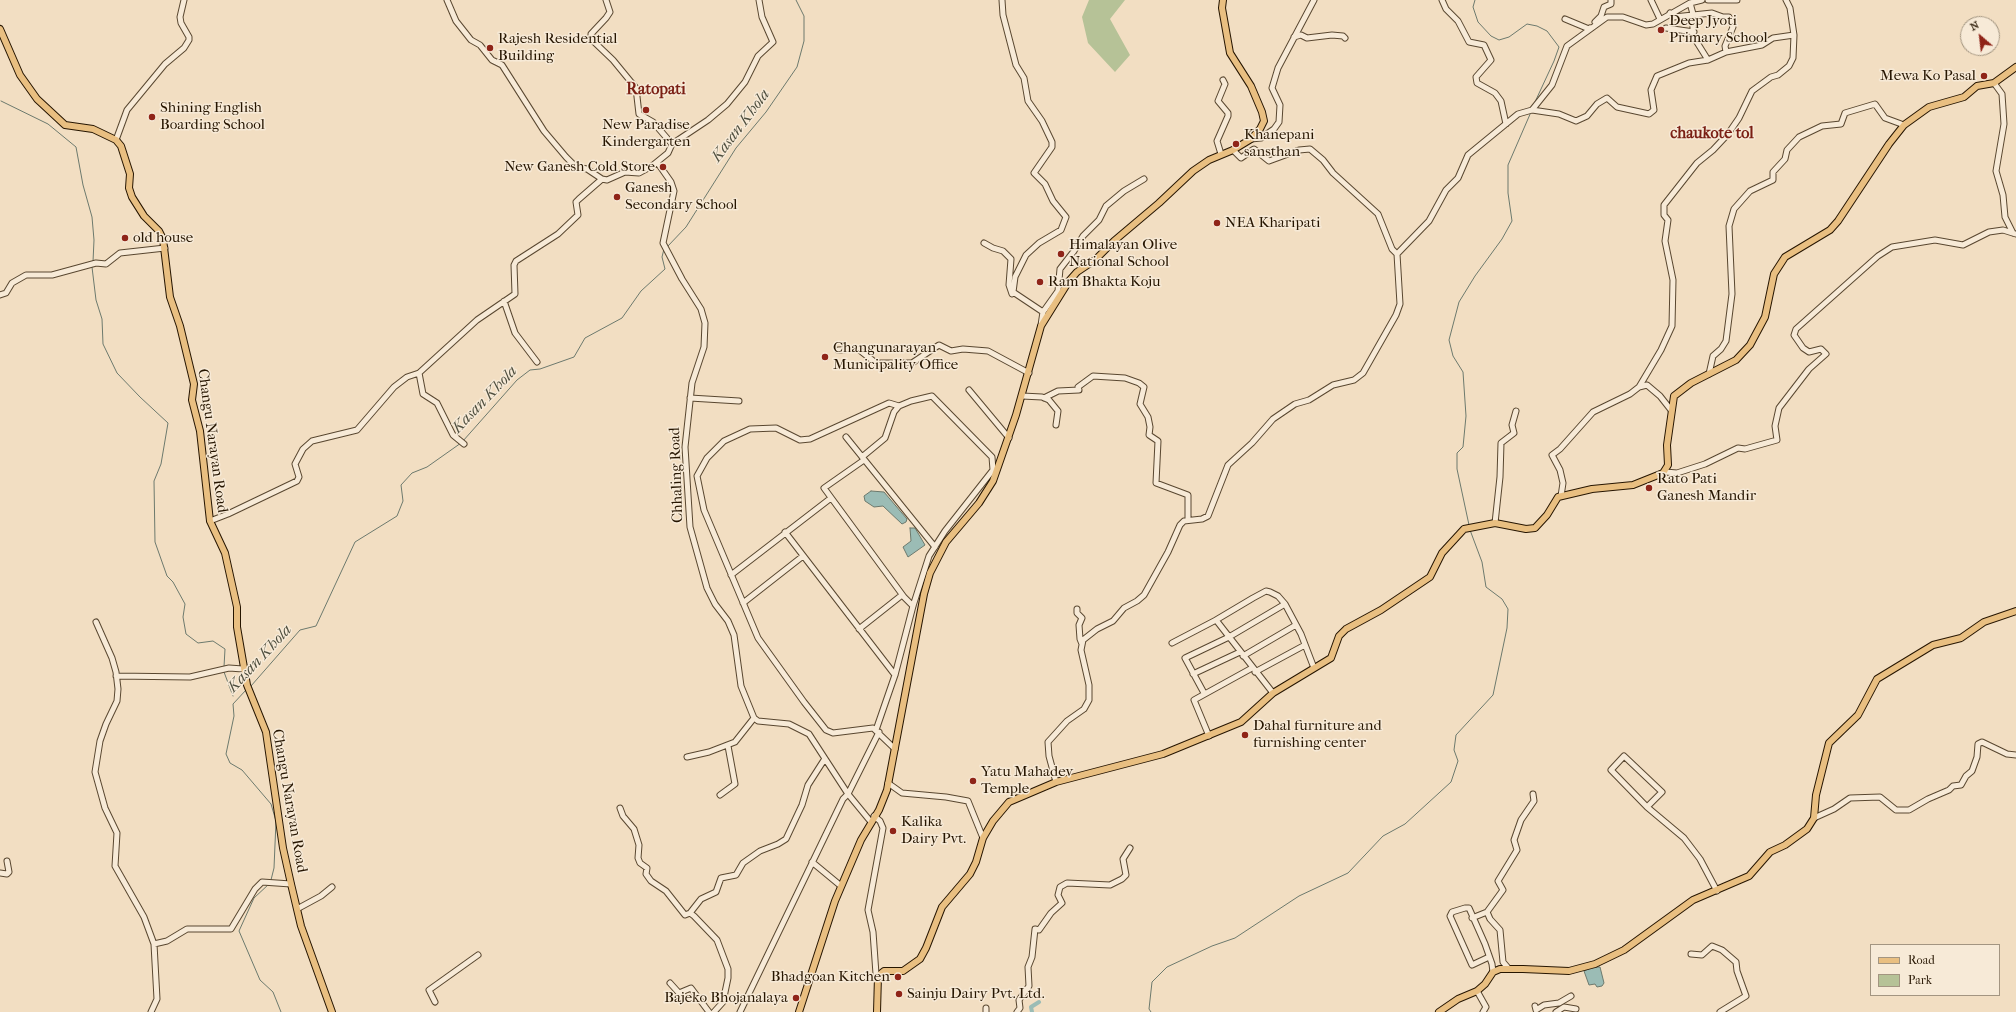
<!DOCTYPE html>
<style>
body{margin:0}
#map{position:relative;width:2016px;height:1012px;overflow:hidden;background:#f2dec2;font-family:"IM FELL French Canon",serif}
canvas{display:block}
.legend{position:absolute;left:1870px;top:944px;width:130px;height:52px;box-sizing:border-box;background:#f7ead7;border:1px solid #a39581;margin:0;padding:5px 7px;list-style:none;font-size:12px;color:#261500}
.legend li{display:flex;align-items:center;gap:8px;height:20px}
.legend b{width:20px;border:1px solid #a39581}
.north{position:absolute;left:1960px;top:16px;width:40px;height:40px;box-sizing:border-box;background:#f7ead7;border:1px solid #a39581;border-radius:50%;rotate:332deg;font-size:11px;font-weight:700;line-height:16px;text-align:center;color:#261500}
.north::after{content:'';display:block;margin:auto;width:14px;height:18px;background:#8f2418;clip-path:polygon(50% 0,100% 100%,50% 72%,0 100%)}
</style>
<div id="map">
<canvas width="2016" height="1012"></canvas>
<ul class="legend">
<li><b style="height:5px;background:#e9bf81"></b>Road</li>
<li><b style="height:11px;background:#b6c297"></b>Park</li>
</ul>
<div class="north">N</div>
</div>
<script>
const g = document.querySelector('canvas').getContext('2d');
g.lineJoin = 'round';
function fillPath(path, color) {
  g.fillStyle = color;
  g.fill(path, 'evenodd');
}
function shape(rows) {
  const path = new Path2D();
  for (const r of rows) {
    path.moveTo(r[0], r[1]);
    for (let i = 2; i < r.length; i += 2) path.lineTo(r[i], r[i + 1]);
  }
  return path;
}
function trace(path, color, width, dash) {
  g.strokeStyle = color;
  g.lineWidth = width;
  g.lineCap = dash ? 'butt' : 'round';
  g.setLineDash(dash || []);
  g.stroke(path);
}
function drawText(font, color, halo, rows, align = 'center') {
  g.font = font + ' "IM FELL French Canon",serif';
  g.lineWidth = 3;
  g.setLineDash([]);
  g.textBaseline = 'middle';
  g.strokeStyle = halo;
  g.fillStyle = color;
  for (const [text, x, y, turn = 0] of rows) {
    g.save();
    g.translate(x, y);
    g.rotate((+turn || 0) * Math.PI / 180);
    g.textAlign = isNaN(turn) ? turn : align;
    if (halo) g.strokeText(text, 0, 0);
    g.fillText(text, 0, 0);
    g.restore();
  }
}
fillPath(shape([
 [1089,0,1125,0,1110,19,1130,55,1115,72,1088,43,1082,17]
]), '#b6c297');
const water = shape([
 [871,491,884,492,907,519,906,522,902,524,883,506,874,507,865,501,864,496,871,491],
 [910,528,915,528,925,545,908,557,903,547,911,541,910,528],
 [1592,967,1600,967,1604,983,1602,986,1597,987,1595,984,1589,985,1584,971,1592,967]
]);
fillPath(water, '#9bbcb5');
trace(water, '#6c796d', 1);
trace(shape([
 [1475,0,1473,7,1478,22,1491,36,1499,40,1509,37,1527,24,1537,26,1547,31,1559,47,1554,61,1535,102],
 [1,101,48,124,76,147,83,185,92,217,94,240,93,262],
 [668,246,686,227,736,148,766,112,797,67,804,41,804,16,796,0],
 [92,267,96,300,102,319,103,344,117,373,140,397,168,423,161,464,154,481,155,542,167,576,173,582,185,604,183,617,186,634,198,643,213,641,225,649,224,667],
 [463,441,517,380,530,370,540,369,574,357,585,338,622,318,641,291,665,269,662,257,664,249],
 [1469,525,1457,469,1457,453,1463,447,1466,416,1463,372,1453,356,1449,340,1459,302,1475,276,1502,239,1512,221,1508,193,1508,165,1531,112],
 [224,672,233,696],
 [251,686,300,630,316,626,355,542,397,516,403,501,401,485,412,473,427,467,461,443],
 [246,690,233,704,234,716,226,754,230,763,242,770,271,804,276,821,274,868,271,880],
 [269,884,254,898,239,931,260,980,273,992,281,1012],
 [1151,1012,1149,1009,1152,982,1167,967,1212,946,1235,938,1299,896,1348,873,1383,836,1405,824,1451,782,1458,761,1454,750,1456,735,1493,695,1507,628,1508,609,1502,599,1486,587,1482,562,1470,530]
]), '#6c796d', 1);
trace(shape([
 [1032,1012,1031,1007,1039,1002]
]), '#9bbcb5', 4);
const minor = shape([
 [447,0,456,21,471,40,480,45,492,60,502,65,544,131,566,157,576,167,587,169,602,179],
 [606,0,610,12,606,18,591,34,591,39,613,60,636,88,639,114,653,122,672,144],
 [1002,0,1003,15,1016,65,1024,78,1028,101,1042,121,1052,142,1052,147,1034,173,1045,184,1053,201,1066,217,1061,230,1039,243,1026,255,1015,277,1013,292,1043,312,1041,325],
 [1442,0,1446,9,1458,21,1469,42,1484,45,1491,60,1476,77,1477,83,1495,93,1501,101,1506,124],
 [1651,0,1660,19],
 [1708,0,1737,0],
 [1690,3,1693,14,1693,36,1708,60],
 [1670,13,1674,17,1712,13,1723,17,1729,17,1733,27,1725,46,1726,52],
 [1565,19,1589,29,1590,28],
 [1595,22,1601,16,1604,7,1611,4,1611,0],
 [1666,28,1694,32],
 [1294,37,1301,35,1307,38,1332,35,1343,36,1345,38],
 [1994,83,2002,94,2004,124,1996,171,2003,195,2005,217,2013,233],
 [1532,110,1559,114,1576,121,1587,116,1597,104,1607,98,1617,107,1649,114,1654,110,1651,90,1657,76,1689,63,1708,60,1726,52,1762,45,1773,38,1794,35],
 [1251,139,1261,138,1274,129,1279,122,1280,105,1272,88,1278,68,1314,0],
 [116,140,127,110,165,64,184,48,189,40,189,37,181,23,180,17,184,0],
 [1221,154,1217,141,1228,116,1228,113,1218,101,1225,84,1223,80],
 [657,162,671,182,674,191,663,243,682,279,701,309,705,323,704,347,692,383,685,447,690,527,707,588,715,604,728,621,734,635,741,686,754,718,758,721,789,724,809,734,848,794,871,822],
 [984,243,993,248,1003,251,1011,259,1009,285,1012,294],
 [1397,254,1429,221,1446,190,1458,178,1468,155,1518,114,1532,110,1552,85,1567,46,1607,17,1623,17,1646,25,1653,24,1690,3,1702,0],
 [0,295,6,293,12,283,26,275,52,275,96,263,106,264,120,253,165,248],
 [504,301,515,333,537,362],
 [1043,312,1058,291,1060,269,1074,251,1083,236,1099,220,1106,206,1124,191,1144,179],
 [838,350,858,349,876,363,912,363,939,345,951,351,963,349,988,351,1029,373],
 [419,373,423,394,437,403,453,435,464,444],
 [1709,374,1713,356,1721,349,1726,341,1732,294,1729,226,1734,209,1750,191,1773,180,1773,172,1785,159,1787,150,1799,137,1822,126,1841,124,1845,113,1875,104,1885,118,1904,125],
 [1639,387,1661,350,1672,326,1673,280,1665,241,1668,220,1664,215,1664,205,1697,163,1713,150,1728,134,1739,118,1752,91,1771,77,1778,75,1789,66,1793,58,1794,35,1790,8,1786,0],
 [969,390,1009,438],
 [1022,396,1042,397,1049,400,1058,411,1056,425],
 [690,398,739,401],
 [1044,398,1058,391,1079,390,1078,387,1093,376,1125,378,1139,383,1144,387,1140,404,1148,417,1150,427,1149,435,1158,441,1156,483,1188,495,1188,520],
 [846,437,935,547],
 [862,457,885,438,894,412,899,406,911,401,932,396,992,457,993,470,945,531,929,556,913,606,895,675,876,730],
 [864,460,824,488,904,597,913,606],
 [1665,472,1677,473,1705,464,1738,448,1745,449,1777,440,1775,426,1779,408,1809,369,1826,354,1821,349,1809,352,1803,348,1794,335,1796,329,1878,256,1892,247,1935,240,1963,245,1989,232,2003,230,2016,234],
 [1561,496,1563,483,1560,470,1552,455,1560,449,1593,412,1630,394,1639,387,1647,385,1660,396,1671,410],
 [210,521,228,514,297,481,299,477,295,464,303,449,312,441,357,430,394,387,407,377,419,373,477,320,515,294,514,265,516,261,558,234,578,215,576,202,579,199,602,179,607,180,625,172,639,173,652,166,668,153,672,144,708,120,727,104,745,82,758,56,773,42,762,17,759,0],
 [1495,523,1500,477,1501,443,1514,433,1512,425,1516,411],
 [785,532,895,675],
 [731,575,831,498],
 [743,603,803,556],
 [1077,609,1077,613,1082,618,1079,625,1080,639,1082,644],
 [1216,620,1273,693],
 [96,622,112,658,116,672,118,689,117,701,106,724,100,741,95,772,105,808,117,833,115,866,144,917,154,944,157,999,151,1012],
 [859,629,902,595],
 [1172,643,1216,620,1253,598,1266,591,1270,592,1278,596,1285,604,1301,634,1314,668],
 [1243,656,1296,625],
 [1255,672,1305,645],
 [1193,674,1240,652],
 [116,676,190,677,229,668,243,669],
 [1204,693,1185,658,1229,637,1285,604],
 [1209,736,1194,700,1252,668],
 [895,749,873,728,833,733,826,730,804,702,758,638,704,510,697,476,707,458,724,441,750,429,776,428,800,440,810,439,889,403,899,406],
 [687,757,709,752,735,742,754,718],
 [1056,782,1049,756,1048,742,1067,721,1084,709,1089,700,1089,685,1081,650,1083,640,1097,629,1113,621,1124,608,1137,601,1144,595,1168,552,1180,525,1184,521,1202,519,1208,516,1228,465,1252,443,1273,419,1295,404,1309,400,1333,385,1354,380,1363,373,1396,315,1400,304,1397,254,1392,249,1378,214,1333,173,1323,160,1310,149,1299,150,1269,161,1254,149,1241,158,1233,150],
 [888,783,902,793,946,797,968,801,983,838],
 [720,795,735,784,728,746],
 [1647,807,1662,792,1624,756,1611,770,1647,807,1684,838,1700,859,1717,891],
 [620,808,623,816,634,829,639,845,638,858,640,863,647,868,646,874,651,881,666,891,685,915,690,913,694,916,717,940,728,969,728,978,723,1002,714,1012],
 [874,816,880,821,883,828,868,910,873,932,876,974,878,976],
 [1814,818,1834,809,1850,798,1880,797,1896,810,1909,810,1928,799,1949,790,1953,786,1961,785,1966,776,1972,771,1977,757,1978,744,1982,742,2007,754,2016,755],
 [812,862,841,886],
 [0,873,7,874,9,872,7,861],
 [297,909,321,896,332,887],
 [690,913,701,899,716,892,721,878,736,875,743,863,760,851,778,844,786,839,802,805,808,785,824,760],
 [1472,918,1487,912],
 [154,944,167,941,187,929,231,929,255,889,262,882,291,884],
 [1691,954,1702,955,1712,946,1722,950,1736,962,1737,971,1746,996,1720,1012],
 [1489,957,1472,965,1450,916,1452,912,1465,908,1469,908,1485,944,1492,964,1493,972],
 [1509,969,1503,962,1500,930,1490,919,1487,912,1503,890,1498,881,1517,850,1514,840,1521,820,1534,801,1533,794],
 [670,983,679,993,691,988,709,1012],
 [1477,991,1486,1007,1483,1012],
 [435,1002,429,990,478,955],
 [1535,1006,1536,1010,1544,1005,1559,1003,1571,996],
 [986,1008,986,1012],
 [740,1012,843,799,848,794,879,732],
 [1017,1012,1020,1008,1019,1000,1029,986,1028,967,1032,957,1035,929,1039,930,1051,913,1062,903,1058,895,1060,887,1067,883,1110,885,1122,879,1126,875,1123,859,1130,848],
 [1556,1012,1564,1007,1576,1009]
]);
const major = shape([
 [0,29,20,75,37,99,65,125,93,129,116,140,121,146,130,174,129,188,132,197,144,216,159,231,163,239,170,297,180,326,194,384,192,400,200,431,210,521,225,553,237,607,237,627,247,685,266,732,283,848,291,884,301,926,332,1012],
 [799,1012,835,901,861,840,879,810,887,790,924,594,930,573,946,542,979,503,993,481,1016,415,1041,326,1069,281,1077,272,1095,260,1114,241,1159,203,1193,171,1209,160,1233,150,1251,139,1260,129,1264,121,1262,112,1251,86,1230,53,1222,8,1223,0],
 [877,1012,878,976,884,971,903,971,920,959,926,948,942,907,970,874,976,862,983,838,993,821,1009,802,1056,782,1163,754,1241,722,1273,693,1331,658,1339,636,1346,629,1381,610,1430,577,1442,553,1464,529,1495,523,1526,529,1535,528,1547,515,1558,497,1592,489,1633,485,1663,473,1668,465,1667,445,1674,396,1691,383,1736,360,1750,345,1765,317,1774,274,1785,257,1830,230,1838,221,1889,144,1904,125,1929,107,1964,97,1977,86,1994,83,2016,67],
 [1439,1012,1458,999,1477,991,1485,984,1493,972,1500,969,1523,969,1569,971,1595,964,1624,950,1693,900,1749,876,1770,852,1785,845,1807,829,1814,818,1816,795,1829,743,1858,715,1877,679,1933,645,1961,638,1984,622,2016,611]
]);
trace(minor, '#594730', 7);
trace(major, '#261500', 8);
trace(minor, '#f7ead7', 5);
trace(major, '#e9bf81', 6);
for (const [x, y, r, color] of [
 [1661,30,4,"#8f2418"],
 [490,48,4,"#8f2418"],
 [1984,76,4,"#8f2418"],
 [646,110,4,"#8f2418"],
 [152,117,4,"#8f2418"],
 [1236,144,4,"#8f2418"],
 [663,167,4,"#8f2418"],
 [617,197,4,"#8f2418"],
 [1217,223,4,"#8f2418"],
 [125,238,4,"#8f2418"],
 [1061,254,4,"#8f2418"],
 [1040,282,4,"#8f2418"],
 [825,357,4,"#8f2418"],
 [1649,488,4,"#8f2418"],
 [1245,735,4,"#8f2418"],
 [973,781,4,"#8f2418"],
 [893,831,4,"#8f2418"],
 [898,977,4,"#8f2418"],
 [899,994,4,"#8f2418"],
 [796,998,4,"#8f2418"]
]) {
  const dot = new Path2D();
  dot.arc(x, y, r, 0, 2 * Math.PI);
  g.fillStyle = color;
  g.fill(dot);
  trace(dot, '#f7ead7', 1.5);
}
drawText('15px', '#261500', '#f7ead7', [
 ["Deep Jyoti",1669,21],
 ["Primary School",1669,38],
 ["Rajesh Residential",498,39],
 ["Building",498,56],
 ["Mewa Ko Pasal",1976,76,"right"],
 ["Shining English",160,108],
 ["Boarding School",160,125],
 ["New Paradise",646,125,"center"],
 ["Kindergarten",646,142,"center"],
 ["Khanepani",1244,135],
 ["sansthan",1244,152],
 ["New Ganesh Cold Store",655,167,"right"],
 ["Ganesh",625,188],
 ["Secondary School",625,205],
 ["NEA Kharipati",1225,223],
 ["old house",133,238],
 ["Himalayan Olive",1069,245],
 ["National School",1069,262],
 ["Ram Bhakta Koju",1048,282],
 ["Changunarayan",833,348],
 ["Municipality Office",833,365],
 ["Rato Pati",1657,479],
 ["Ganesh Mandir",1657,496],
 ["Dahal furniture and",1253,726],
 ["furnishing center",1253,743],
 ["Yatu Mahadev",981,772],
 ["Temple",981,789],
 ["Kalika",901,822],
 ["Dairy Pvt.",901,839],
 ["Bhadgoan Kitchen",890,977,"right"],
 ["Sainju Dairy Pvt. Ltd.",907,994],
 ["Bajeko Bhojanalaya",788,998,"right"]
], 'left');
drawText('15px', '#261500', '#f7ead7', [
 ["Changu Narayan Road",212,441,82],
 ["Chhaling Road",677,475,-92],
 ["Changu Narayan Road",289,801,80]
]);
drawText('bold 16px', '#7a1f14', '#f7ead7', [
 ["Ratopati",656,90],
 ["chaukote tol",1712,134]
]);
drawText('italic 16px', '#4f4f3f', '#f7ead7', [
 ["Kasan Khola",741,126,-53],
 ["Kasan Khola",485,400,-46],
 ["Kasan Khola",260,659,-47]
]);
</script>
